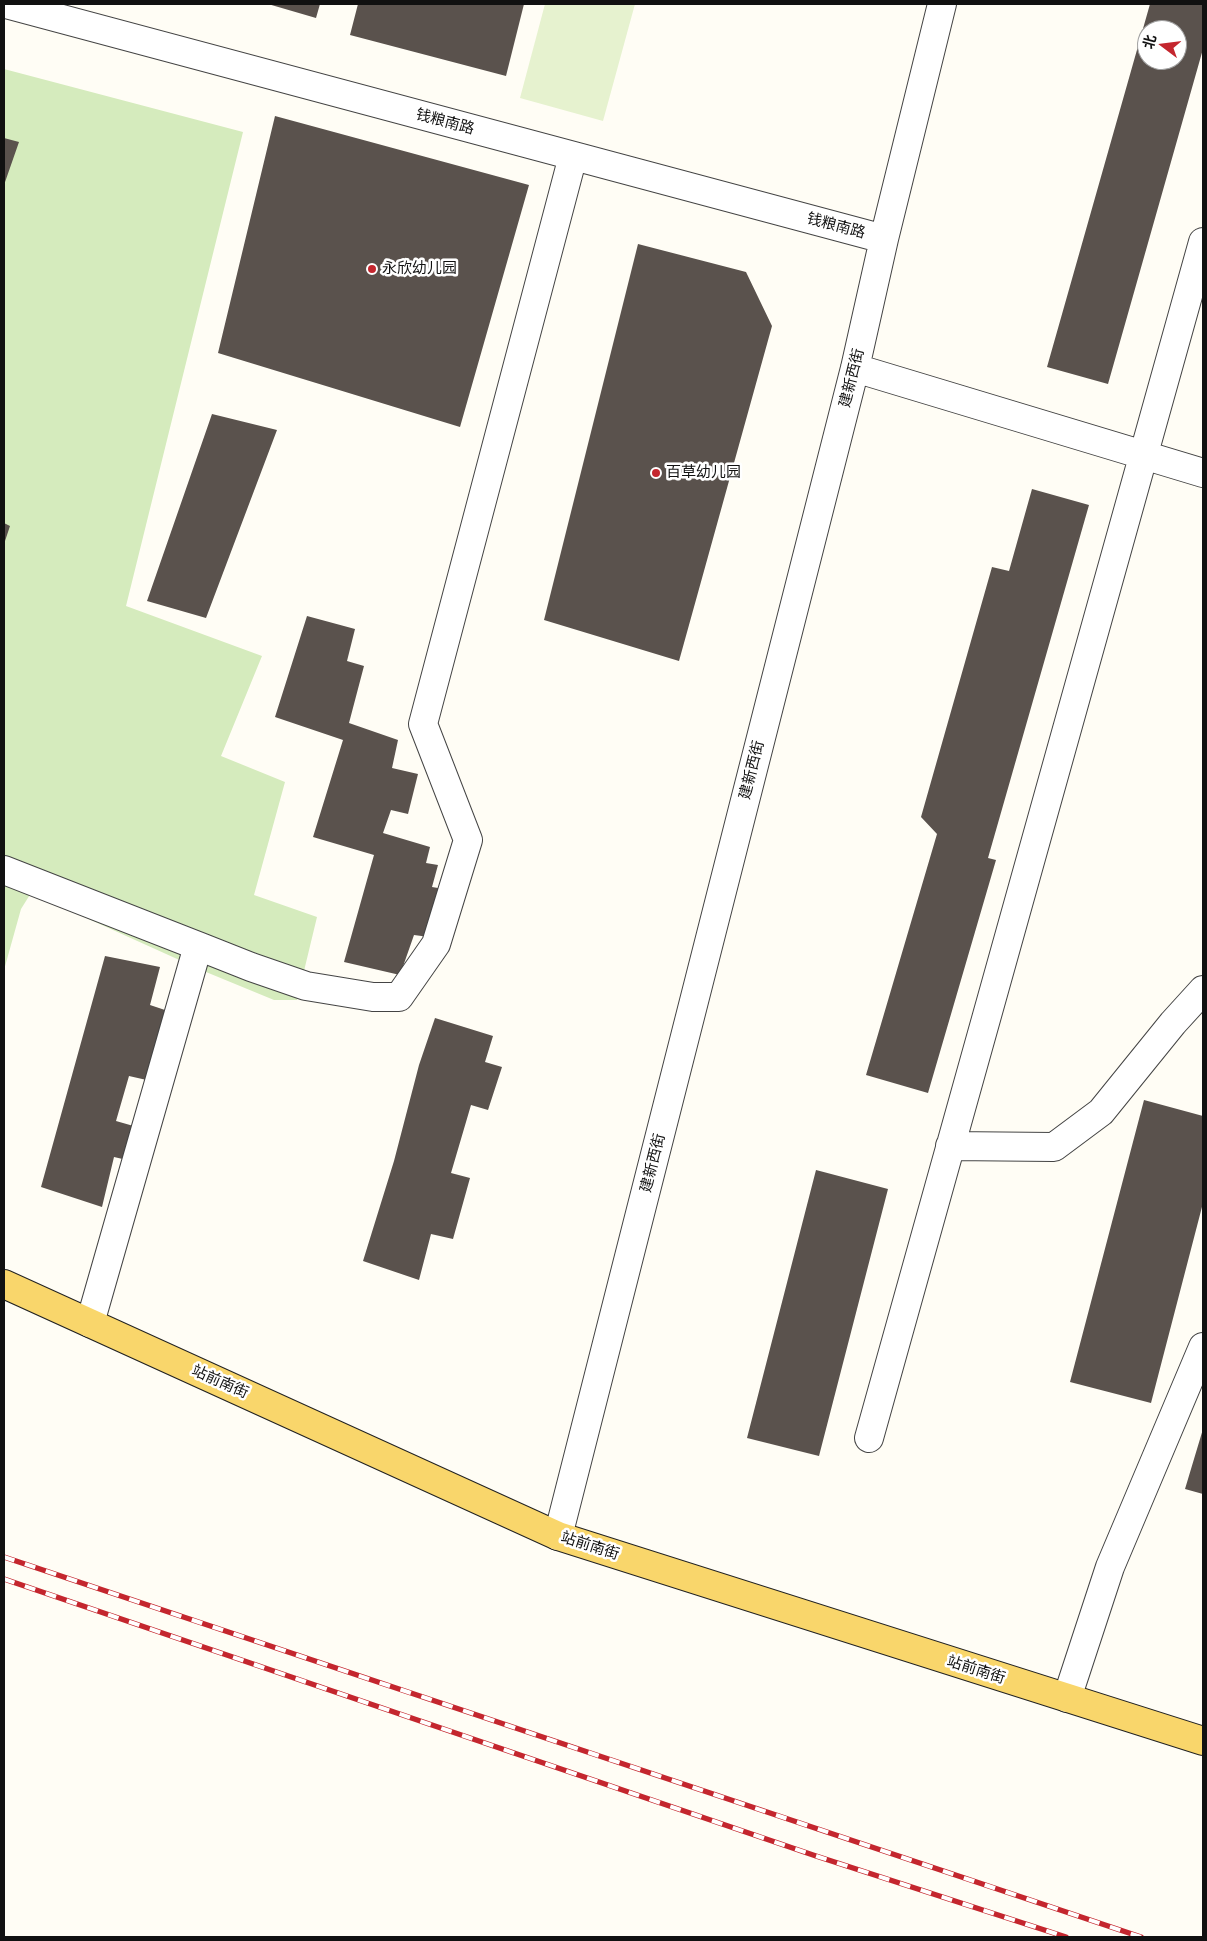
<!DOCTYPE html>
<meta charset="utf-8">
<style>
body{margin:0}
#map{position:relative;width:1207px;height:1941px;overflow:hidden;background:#fffdf5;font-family:Literata,"Noto Sans SC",serif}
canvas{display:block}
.frame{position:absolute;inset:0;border:5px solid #111;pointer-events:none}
.north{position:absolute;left:1137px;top:20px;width:50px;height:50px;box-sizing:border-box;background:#fff;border:1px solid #a0a0a0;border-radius:50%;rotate:285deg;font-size:14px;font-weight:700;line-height:20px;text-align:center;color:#111}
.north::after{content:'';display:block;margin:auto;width:18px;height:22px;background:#c4262e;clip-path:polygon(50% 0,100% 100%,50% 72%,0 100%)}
</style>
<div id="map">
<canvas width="1207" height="1941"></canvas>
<div class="frame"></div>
<div class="north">北</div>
</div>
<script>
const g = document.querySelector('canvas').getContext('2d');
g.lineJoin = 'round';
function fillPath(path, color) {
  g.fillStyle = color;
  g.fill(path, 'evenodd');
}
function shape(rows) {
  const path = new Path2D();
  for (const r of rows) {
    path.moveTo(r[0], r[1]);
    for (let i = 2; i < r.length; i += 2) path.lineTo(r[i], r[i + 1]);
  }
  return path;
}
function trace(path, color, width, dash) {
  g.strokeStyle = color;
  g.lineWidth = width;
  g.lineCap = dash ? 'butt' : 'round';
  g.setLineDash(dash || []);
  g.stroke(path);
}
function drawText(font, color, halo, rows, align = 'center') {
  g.font = font + ' Literata,"Noto Sans SC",serif';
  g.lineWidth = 5;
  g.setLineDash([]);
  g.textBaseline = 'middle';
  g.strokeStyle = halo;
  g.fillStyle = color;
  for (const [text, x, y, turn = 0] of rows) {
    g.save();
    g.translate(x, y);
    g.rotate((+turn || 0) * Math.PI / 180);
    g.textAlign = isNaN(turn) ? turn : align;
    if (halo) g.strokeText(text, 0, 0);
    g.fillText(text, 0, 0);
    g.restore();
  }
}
fillPath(shape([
 [4,69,243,132,126,606,262,656,221,756,285,782,254,895,317,917,297,1000,274,1000,206,972,31,893,21,909,4,970]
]), '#d5ebbd');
fillPath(shape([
 [545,4,635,4,603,121,520,98]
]), '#e6f2cf');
fillPath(shape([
 [268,4,320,4,316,18],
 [358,4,524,4,506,76,350,35],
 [1150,4,1203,4,1203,49,1108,384,1047,367],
 [1147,30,1177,30,1177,60,1147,60],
 [275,116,529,185,460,427,218,353],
 [4,138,19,142,4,185],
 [638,244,746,272,772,326,679,661,544,620],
 [212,414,277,430,206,618,147,601],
 [1032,489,1089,505,988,858,996,860,928,1093,866,1075,937,834,921,817,992,567,1009,571],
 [4,523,10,526,4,544],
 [307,616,355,629,347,661,364,666,349,723,398,740,392,768,418,774,408,814,391,810,383,833,430,847,426,863,438,865,432,887,444,889,429,937,414,935,400,975,344,962,374,855,313,837,343,740,275,717],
 [105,956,160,967,150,1005,171,1012,151,1081,129,1076,116,1121,137,1127,127,1160,114,1157,102,1207,41,1187],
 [435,1018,493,1036,485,1062,502,1067,488,1110,471,1105,451,1173,470,1178,453,1239,431,1234,419,1280,363,1261,394,1161,419,1065],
 [1144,1100,1203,1116,1203,1203,1151,1403,1070,1382],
 [816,1170,888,1189,819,1456,747,1438],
 [1203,1429,1203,1494,1185,1489]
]), '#5a524d');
const minor = shape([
 [6,4,884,239],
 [855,368,1203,473],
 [4,870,198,946],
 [950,1146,1054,1147,1101,1112,1173,1023,1203,990],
 [90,1323,198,946,251,967,306,986,373,997,399,997,436,944,468,840,423,724,573,156],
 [869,1438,1203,242],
 [558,1536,855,368,884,239,942,4],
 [1067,1698,1110,1567,1203,1347]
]);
const major = shape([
 [4,1284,558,1536,1203,1741]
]);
trace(minor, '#444', 30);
trace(major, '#222', 30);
trace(minor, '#fff', 28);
trace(major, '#f9d66b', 28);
const rail = shape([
 [4,1557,1141,1937],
 [4,1579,816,1856,1066,1937]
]);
trace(rail, '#c4262e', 5.5);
trace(rail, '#fff', 4, [11]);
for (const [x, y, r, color] of [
 [372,269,5,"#c4262e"],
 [656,473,5,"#c4262e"]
]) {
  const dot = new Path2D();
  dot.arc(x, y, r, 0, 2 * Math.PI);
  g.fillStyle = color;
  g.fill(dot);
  trace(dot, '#fff', 2);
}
drawText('15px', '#111', '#fff', [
 ["钱粮南路",445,122,15],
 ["钱粮南路",836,226,15],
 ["建新西街",852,378,-76],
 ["建新西街",752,770,-76],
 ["建新西街",653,1163,-76],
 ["站前南街",220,1382,24],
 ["站前南街",590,1546,18],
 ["站前南街",976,1670,18]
]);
drawText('15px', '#111', '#fff', [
 ["永欣幼儿园",382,269],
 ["百草幼儿园",666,473]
], 'left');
</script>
